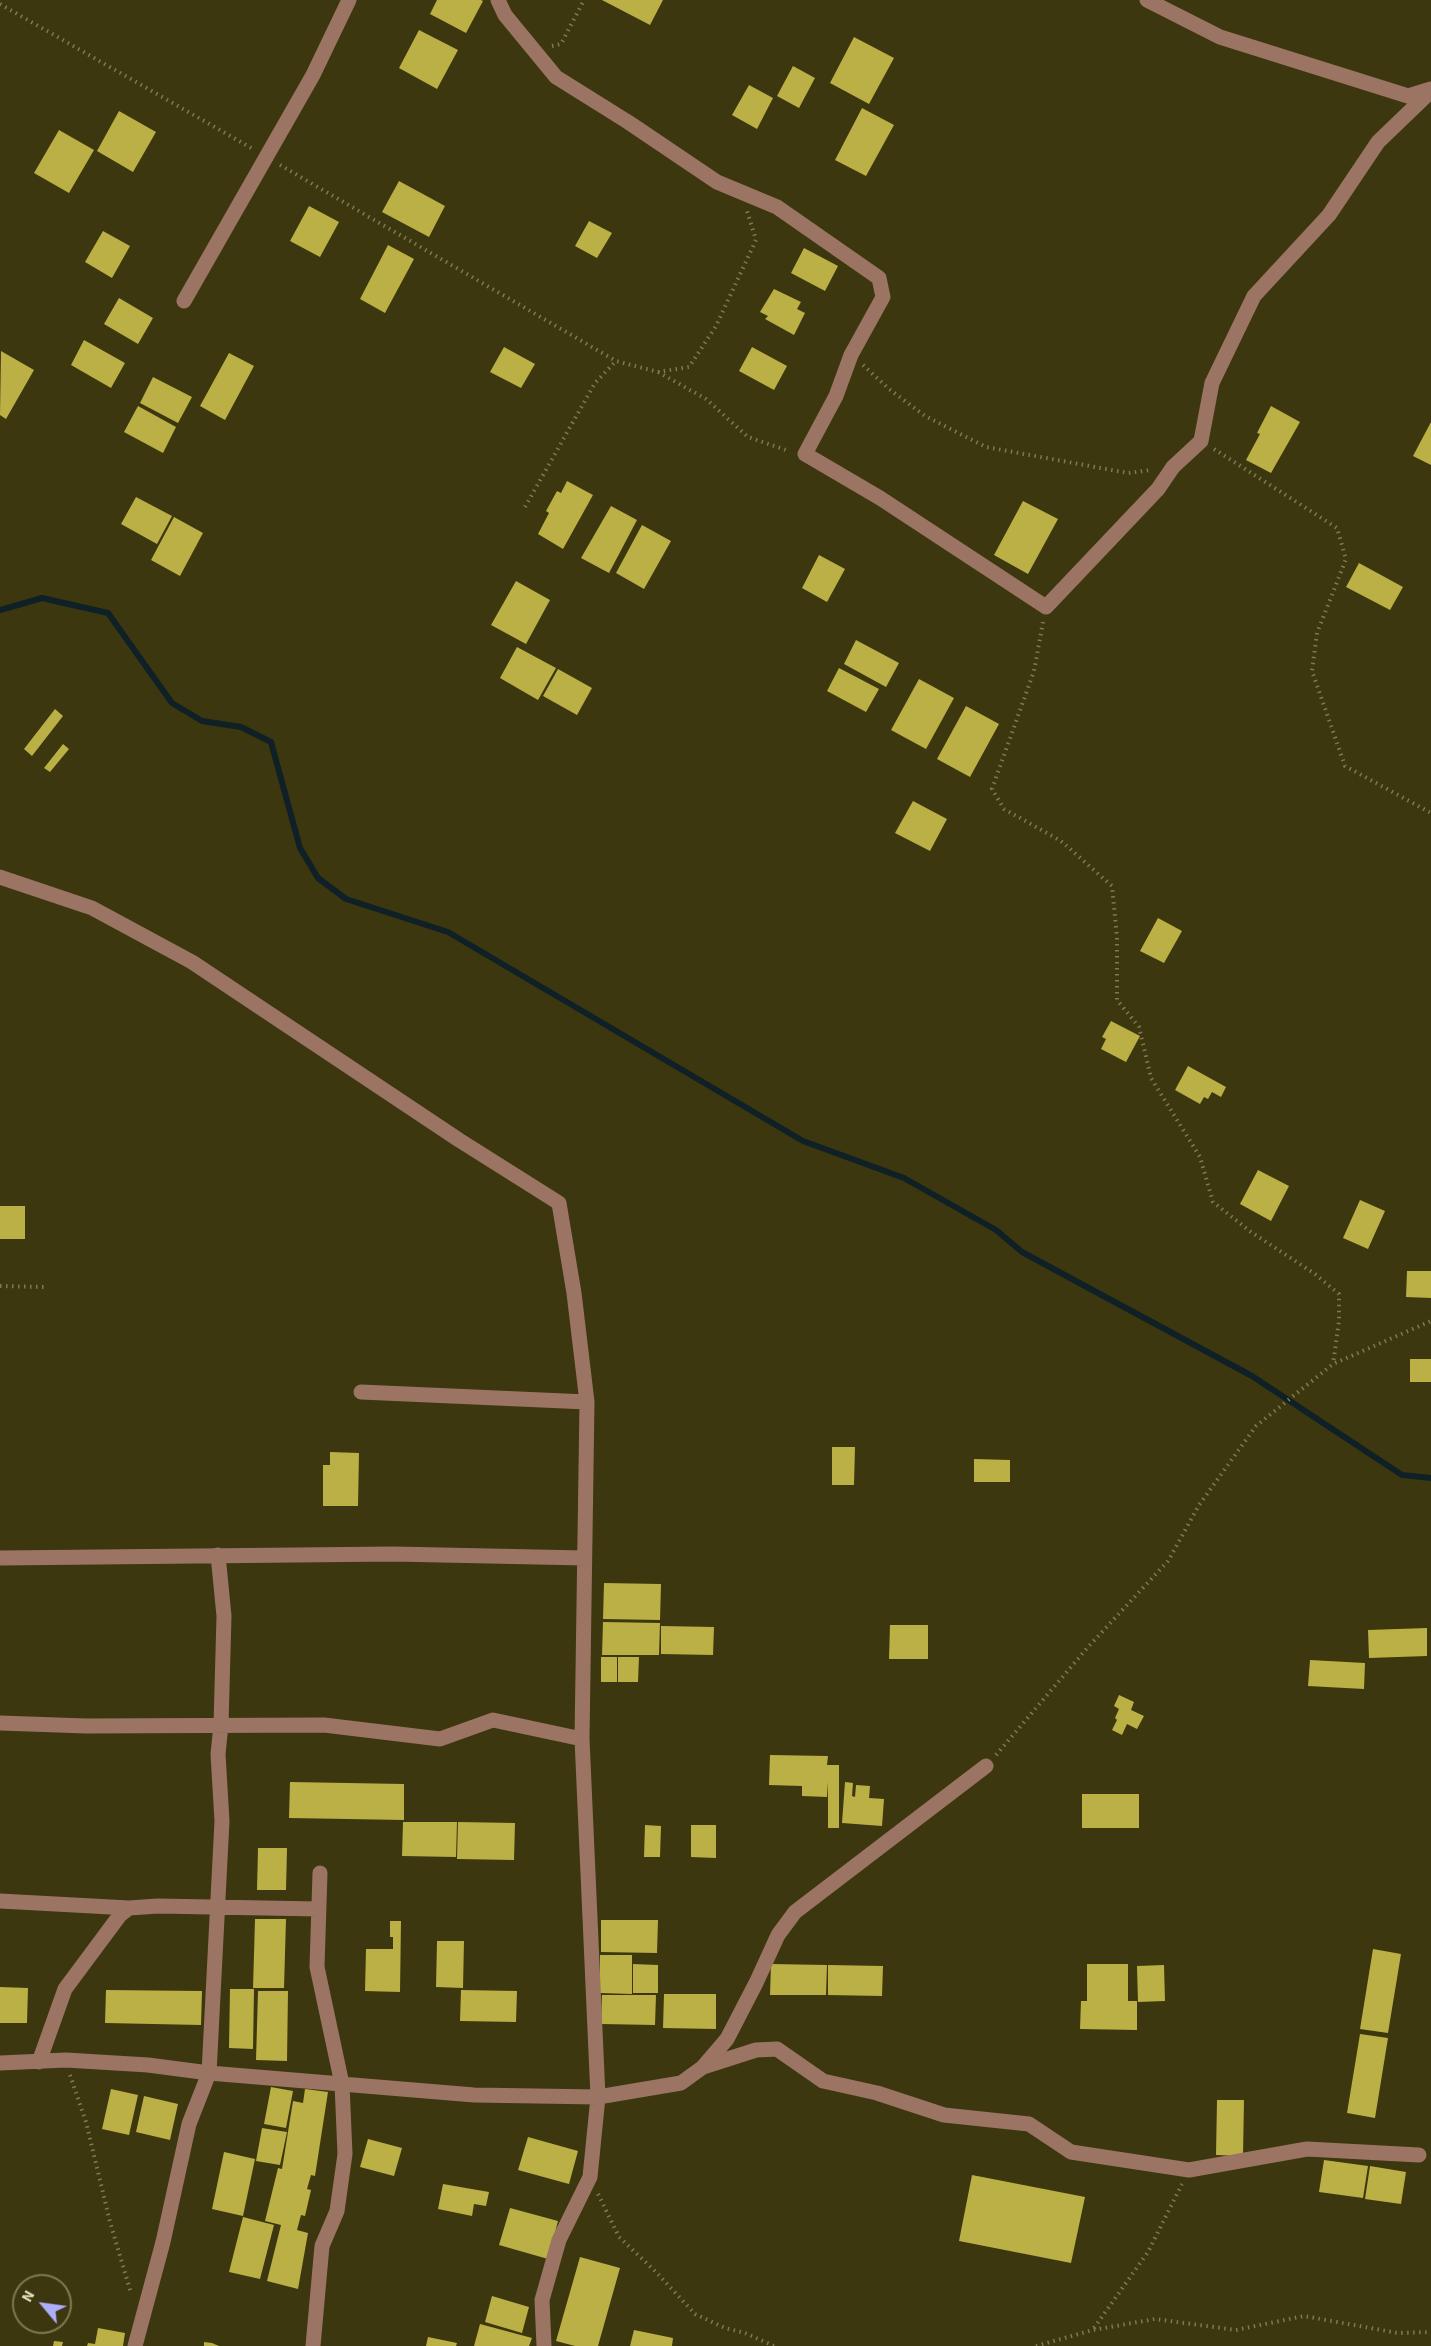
<!DOCTYPE html>
<style>
body{margin:0}
#map{position:relative;width:1431px;height:2346px;overflow:hidden;background:#3c370e;font-family:"Source Sans 3",sans-serif}
canvas{display:block}
.north{position:absolute;left:12px;top:2274px;width:60px;height:60px;box-sizing:border-box;background:#3c370e;border:2px solid #7d7951;border-radius:50%;rotate:299deg;font-size:16px;font-weight:700;line-height:24px;text-align:center;color:#dedbb6}
.north::after{content:'';display:block;margin:auto;width:21px;height:27px;background:#adaefb;clip-path:polygon(50% 0,100% 100%,50% 72%,0 100%)}
</style>
<div id="map">
<canvas width="1431" height="2346"></canvas>
<div class="north">N</div>
</div>
<script>
const g = document.querySelector('canvas').getContext('2d');
g.lineJoin = 'round';
function shape(rows) {
  const path = new Path2D();
  for (const r of rows) {
    path.moveTo(r[0], r[1]);
    for (let i = 2; i < r.length; i += 2) path.lineTo(r[i], r[i + 1]);
  }
  return path;
}
function trace(path, color, width, dash) {
  g.strokeStyle = color;
  g.lineWidth = width;
  g.lineCap = dash ? 'butt' : 'round';
  g.setLineDash(dash || []);
  g.stroke(path);
}
function fillPath(path, color) {
  g.fillStyle = color;
  g.fill(path, 'evenodd');
}
trace(shape([
 [0,610,42,598,108,613,172,703,202,721,241,727,271,742,300,848,318,878,346,899,448,932,803,1141,904,1178,996,1230,1022,1252,1252,1376,1402,1475,1431,1478]
]), '#0f2026', 6);
fillPath(shape([
 [437,0,481,0,483,1,466,33,430,14],
 [602,0,663,0,650,25],
 [419,30,458,50,437,89,399,68],
 [854,37,894,58,869,104,830,83],
 [793,66,815,78,799,108,777,96],
 [749,85,773,98,757,129,732,115],
 [862,108,894,125,866,176,835,160],
 [119,111,156,132,133,172,97,151],
 [59,130,94,150,69,193,34,173],
 [399,181,445,206,429,237,382,212],
 [309,206,339,222,320,257,290,241],
 [589,221,612,233,597,258,575,246],
 [103,231,130,246,112,278,85,262],
 [388,245,414,259,385,313,360,299],
 [804,248,838,266,825,291,791,273],
 [774,289,801,302,797,309,805,313,794,335,765,319,768,316,760,312],
 [119,298,153,318,138,344,104,324],
 [84,340,125,363,111,388,71,365],
 [504,347,535,364,521,388,490,372],
 [752,347,787,366,774,390,739,371],
 [1,351,34,370,6,419,0,415],
 [229,353,254,366,225,420,200,406],
 [153,377,192,397,178,423,140,403],
 [138,406,176,427,163,453,124,432],
 [1271,406,1300,422,1271,473,1246,460,1260,434,1257,433],
 [1431,422,1431,465,1413,456],
 [567,481,593,495,563,549,538,534,549,513,546,511,557,491,561,493],
 [136,497,172,516,157,544,121,524],
 [1023,501,1058,519,1028,574,994,555],
 [611,506,637,520,609,573,581,558],
 [174,517,203,533,180,576,151,560],
 [642,525,671,541,644,589,616,573],
 [819,555,845,569,827,602,802,588],
 [1359,563,1403,587,1390,610,1346,587],
 [516,581,550,600,526,644,491,625],
 [856,640,899,663,886,687,844,664],
 [517,647,556,668,538,700,500,678],
 [839,668,879,689,866,712,827,691],
 [558,669,592,688,577,715,543,696],
 [919,679,954,698,926,749,891,730],
 [966,706,999,724,970,777,937,759],
 [55,709,63,716,32,756,24,749],
 [63,744,69,749,50,772,44,768],
 [913,801,947,819,930,851,895,833],
 [1158,918,1182,931,1164,963,1140,951],
 [1111,1021,1140,1036,1126,1062,1101,1049,1106,1039,1102,1037],
 [1188,1066,1226,1087,1221,1097,1212,1092,1208,1099,1204,1097,1200,1104,1175,1090],
 [1258,1170,1289,1186,1271,1221,1240,1204],
 [1360,1200,1385,1211,1368,1249,1343,1238],
 [0,1206,25,1206,25,1239,0,1239],
 [1407,1271,1431,1271,1431,1298,1406,1297],
 [1410,1359,1431,1359,1431,1382,1410,1382],
 [832,1447,855,1447,854,1485,832,1485],
 [330,1452,359,1453,358,1506,323,1506,323,1465,330,1465],
 [974,1459,1010,1460,1010,1482,974,1482],
 [604,1583,661,1584,660,1620,603,1619],
 [603,1622,660,1623,659,1655,602,1655],
 [890,1625,928,1625,928,1659,889,1659],
 [661,1626,714,1627,713,1655,661,1654],
 [1427,1628,1427,1656,1369,1658,1368,1630],
 [601,1657,617,1657,617,1682,601,1682],
 [618,1657,639,1657,638,1682,618,1682],
 [1310,1660,1365,1663,1364,1689,1308,1686],
 [1119,1695,1134,1702,1131,1710,1144,1716,1137,1729,1127,1724,1122,1735,1112,1730,1117,1720,1115,1718,1119,1709,1114,1706],
 [770,1755,828,1756,827,1765,839,1765,839,1828,828,1828,828,1782,827,1797,802,1796,802,1786,769,1785],
 [290,1782,404,1784,404,1820,289,1818],
 [845,1782,853,1783,852,1796,855,1797,856,1785,870,1786,869,1798,884,1799,882,1826,842,1823],
 [1082,1794,1139,1794,1139,1828,1082,1828],
 [403,1822,457,1822,456,1857,402,1856],
 [458,1822,515,1823,514,1860,457,1859],
 [645,1825,661,1826,660,1857,644,1857],
 [691,1825,716,1825,716,1858,691,1857],
 [258,1848,287,1848,286,1890,257,1890],
 [255,1919,286,1919,284,1988,253,1988],
 [601,1920,658,1920,657,1953,601,1952],
 [390,1921,401,1921,400,1992,365,1991,366,1949,393,1949,393,1937,390,1937],
 [437,1941,464,1941,463,1988,436,1987],
 [1373,1949,1401,1954,1388,2033,1360,2029],
 [600,1955,632,1955,632,1994,600,1993],
 [633,1964,658,1965,658,1993,633,1993],
 [771,1964,827,1965,826,1995,770,1995],
 [1087,1964,1128,1964,1128,2001,1137,2001,1137,2030,1080,2029,1081,2001,1087,2001],
 [828,1965,883,1966,882,1996,828,1995],
 [1164,1965,1165,2001,1138,2002,1137,1966],
 [0,1987,28,1988,27,2023,0,2023],
 [230,1989,254,1989,253,2049,229,2048],
 [106,1990,202,1991,201,2025,105,2023],
 [461,1990,517,1991,516,2022,460,2021],
 [258,1991,288,1991,287,2061,256,2060],
 [664,1994,716,1994,716,2029,663,2028],
 [602,1995,656,1995,655,2025,601,2024],
 [1360,2034,1388,2038,1375,2118,1347,2113],
 [271,2087,293,2091,286,2128,264,2124],
 [111,2089,138,2095,129,2135,102,2129],
 [305,2089,328,2092,315,2176,311,2175,307,2189,311,2190,305,2216,301,2215,297,2230,308,2233,298,2289,267,2281,281,2225,265,2221,278,2168,282,2169,293,2101,303,2103],
 [144,2096,178,2104,170,2140,136,2132],
 [1217,2100,1244,2100,1243,2156,1216,2155],
 [262,2128,287,2132,280,2165,256,2161],
 [528,2137,578,2151,569,2184,518,2170],
 [368,2139,402,2148,394,2176,360,2167],
 [224,2152,255,2159,243,2216,212,2209],
 [1324,2160,1368,2166,1363,2198,1319,2192],
 [1370,2166,1406,2172,1401,2204,1365,2199],
 [972,2175,1085,2197,1071,2263,959,2241],
 [443,2184,489,2192,486,2206,474,2204,472,2216,438,2209],
 [510,2208,558,2221,548,2259,499,2245],
 [243,2217,274,2225,260,2279,229,2272],
 [580,2257,620,2268,598,2346,575,2346,556,2341],
 [492,2296,529,2307,522,2333,485,2322],
 [480,2324,532,2338,529,2346,474,2346],
 [98,2328,125,2333,123,2346,87,2346,88,2343,95,2344],
 [634,2330,673,2338,672,2346,630,2346],
 [428,2337,457,2343,456,2346,426,2346],
 [54,2341,63,2342,62,2346,53,2346],
 [204,2342,212,2343,219,2346,204,2346]
]), '#bbb045');
trace(shape([
 [0,4,253,149],
 [552,46,561,44,584,0],
 [280,165,616,361],
 [863,365,889,389,925,416,986,447,1128,473,1151,470],
 [658,372,706,399,748,437,789,451],
 [1214,449,1337,528,1346,559,1317,633,1312,671,1345,766,1431,813],
 [525,507,595,383,616,361,658,372,689,367,716,326,756,240,747,211],
 [1043,622,1034,671,992,789,1004,809,1061,841,1112,886,1117,937,1117,1000,1139,1027,1151,1078,1200,1157,1213,1202,1251,1232,1315,1274,1339,1294,1339,1321,1333,1364],
 [0,1286,46,1287],
 [996,1755,1088,1647,1168,1561,1199,1505,1256,1426,1333,1364,1431,1321],
 [70,2075,86,2122,110,2222,131,2293],
 [598,2194,619,2237,656,2272,695,2314,725,2328,745,2333,774,2346],
 [1094,2328,1148,2252,1182,2184],
 [1036,2346,1093,2330,1155,2319,1236,2330,1304,2316,1398,2333,1431,2332]
]), '#7f7a53', 4, [1.5, 4.5]);
trace(shape([
 [498,0,505,15,556,77,628,122,717,182,777,207,879,278,883,297,851,355,836,396,805,454,880,498,1046,607,1158,489,1173,467,1201,441,1212,383,1254,296,1329,215,1378,142,1431,91],
 [1147,0,1220,37,1408,96,1431,89],
 [184,301,313,75,349,0],
 [0,877,92,908,192,962,459,1140,559,1203,574,1293,587,1402,582,1739,598,2097,590,2177,559,2240,542,2300,544,2346],
 [361,1392,587,1402],
 [0,1558,394,1554,584,1558],
 [0,1723,86,1726,324,1725,440,1739,493,1720,582,1739],
 [0,1901,129,1908],
 [39,2062,65,1989,120,1915,129,1908,158,1906,318,1909],
 [0,2063,66,2060,148,2065,209,2073,474,2095,598,2097,681,2083,703,2067,727,2039,756,1983,778,1935,795,1912,986,1766],
 [703,2067,756,2050,777,2049,823,2081,877,2093,944,2115,1029,2124,1071,2152,1189,2170,1307,2149,1419,2155],
 [135,2346,163,2242,189,2124,209,2073,222,1821,218,1754,221,1725,224,1616,218,1555],
 [313,2346,322,2246,337,2211,345,2154,342,2084,317,1967,320,1873]
]), '#9c7463', 15);
</script>
